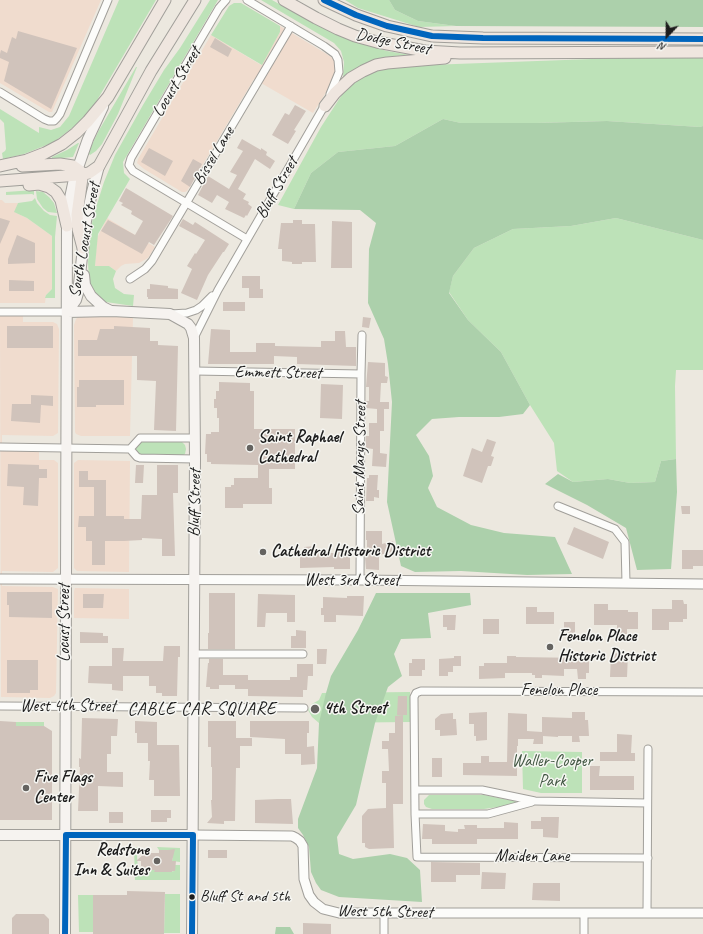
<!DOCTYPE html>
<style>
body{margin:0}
#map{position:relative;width:703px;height:934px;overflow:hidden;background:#ece8df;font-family:Caveat,sans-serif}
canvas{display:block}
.north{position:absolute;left:647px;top:16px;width:40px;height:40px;-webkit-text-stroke:3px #f6f6f2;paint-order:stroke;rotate:202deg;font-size:11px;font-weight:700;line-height:16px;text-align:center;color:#1c1c1c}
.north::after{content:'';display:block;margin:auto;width:14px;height:18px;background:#1c1c1c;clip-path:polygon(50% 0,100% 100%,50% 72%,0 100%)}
</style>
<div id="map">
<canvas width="703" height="934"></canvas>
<div class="north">N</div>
</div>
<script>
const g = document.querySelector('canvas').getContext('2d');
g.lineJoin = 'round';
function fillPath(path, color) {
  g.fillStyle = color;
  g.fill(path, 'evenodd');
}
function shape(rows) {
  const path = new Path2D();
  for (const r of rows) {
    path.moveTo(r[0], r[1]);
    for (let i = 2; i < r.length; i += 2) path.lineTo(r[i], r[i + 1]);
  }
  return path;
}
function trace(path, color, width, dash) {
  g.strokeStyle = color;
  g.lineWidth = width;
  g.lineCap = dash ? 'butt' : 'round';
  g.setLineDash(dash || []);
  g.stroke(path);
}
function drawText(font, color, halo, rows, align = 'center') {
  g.font = font + ' Caveat,sans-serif';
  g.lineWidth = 3;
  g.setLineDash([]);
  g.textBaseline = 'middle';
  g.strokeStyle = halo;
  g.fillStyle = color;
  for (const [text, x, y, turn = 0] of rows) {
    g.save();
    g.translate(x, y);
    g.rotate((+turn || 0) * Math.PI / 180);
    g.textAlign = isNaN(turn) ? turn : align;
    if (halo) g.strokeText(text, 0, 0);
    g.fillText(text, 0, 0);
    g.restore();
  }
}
fillPath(shape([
 [0,0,101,0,52,112,49,112,0,83],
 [280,26,325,53,331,57,335,62,336,71,330,86,313,113,254,79,187,191,185,192,182,192,144,169,137,163,138,159,211,35,261,65,280,32],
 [0,200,2,200,5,203,18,203,15,212,27,218,52,236,52,289,46,295,45,303,0,303],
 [107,218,155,247,148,258,139,263,125,264,121,266,116,271,109,266,95,266,97,238],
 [0,312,23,312,23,322,53,322,57,324,59,329,58,433,53,436,2,435,2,447,39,448,39,460,54,460,58,463,58,568,53,572,2,571,2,586,53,587,58,589,56,693,54,696,50,698,1,697,1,706],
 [79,316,133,317,130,436,81,436,76,434,75,432,74,325,76,319],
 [78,460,130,461,129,572,77,571,74,568,74,463],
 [75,588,129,589,129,619,74,618,74,591]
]), '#f0dcce');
fillPath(shape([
 [119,0,156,0,93,107,81,121,54,142,24,154,3,159,2,153,5,151,6,149,4,123,0,119,0,109,39,133,39,127,51,130,60,127,69,116],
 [210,0,218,0,123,162,124,173,130,179,98,234,95,266,109,266,116,271,113,279,115,288,124,294,134,295,133,306,106,302,101,300,93,291,89,281,88,262,90,237,93,217,104,182,115,155,143,105,164,70,180,48],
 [261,0,272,0,313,23,360,43,387,51,410,55,394,56,375,60,345,78,343,77,344,62,341,51,334,43],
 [345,0,389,0,395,10,418,21,456,26,419,27,358,8],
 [234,3,241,3,280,26,280,32,262,65,211,35,229,6],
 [619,58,703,58,703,126,700,127,607,121,536,123,461,123,443,119,395,146,338,152,311,173,294,209,278,205,321,127,345,90,368,73,384,68,401,66],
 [136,67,137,67,118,114,102,144,96,151,90,155,88,153,98,132],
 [78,143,79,143,73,157,52,159,52,157,67,150],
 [34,190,34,195,32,194,6,195,6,192],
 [36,191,43,192,49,197,54,203,57,213,48,212,43,208,37,199],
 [35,198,37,203,44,211,50,215,57,216,55,237,55,298,45,298,46,295,52,289,52,236,27,218,14,212,18,203,32,201],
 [616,218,703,240,703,370,676,370,675,386,676,459,661,461,655,482,630,483,608,479,573,482,557,471,554,443,530,405,501,352,468,320,449,292,453,276,474,248,513,229,571,226],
 [141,441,181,441,185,445,186,449,185,454,181,456,140,455,136,451,135,449,136,446],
 [410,692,410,722,319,723,312,717,308,710,312,704,319,700,322,693],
 [16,722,44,722,44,726,16,726],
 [522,751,582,752,582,793,541,793,523,789],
 [429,795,484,795,519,802,519,804,484,809,432,809,426,807,424,804,424,800],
 [134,847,138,847,137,857,138,868,140,869,155,870,155,872,166,872,175,871,175,865,180,865,180,880,135,880],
 [157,847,180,848,180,862,172,861,173,855,169,850,159,850],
 [165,894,180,894,180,933,164,933],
 [78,895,93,895,93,932,79,932]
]), '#bde2b8');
fillPath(shape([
 [389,0,703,0,703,27,456,26,418,21,395,10],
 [443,119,461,123,536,123,607,121,700,127,703,126,703,240,616,218,571,226,513,229,474,248,453,276,449,293,468,320,501,352,530,405,523,414,499,417,459,417,432,419,416,435,429,456,433,476,428,488,437,507,471,525,504,533,555,537,572,574,527,575,461,571,415,572,401,566,387,502,392,402,388,364,384,339,368,303,369,249,376,223,360,210,294,209,311,173,338,152,395,146],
 [676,459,677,492,671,569,637,570,626,528,587,505,545,484,558,474,573,482,608,479,630,483,655,482,661,461],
 [376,593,470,593,471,605,428,613,431,638,401,639,394,654,402,676,388,687,375,723,356,805,337,837,339,854,353,859,390,854,407,858,420,870,422,902,339,897,321,890,316,883,311,872,309,847,303,835,298,828,298,819,317,768,319,723,326,693,331,676,358,630],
 [276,927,290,927,294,934,275,934]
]), '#acd0ab');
fillPath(shape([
 [18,31,77,48,51,109,4,81,9,62,0,58,0,54,1,50,7,53,12,37,16,39],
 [215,38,232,49,228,57,210,47],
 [295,105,306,111,294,130,296,131,288,144,272,135,285,113,289,115],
 [242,139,261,150,261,148,267,152,266,155,275,161,270,169,255,159,238,189,246,194,243,199,249,202,248,204,252,207,247,216,246,215,244,218,225,209,229,202,217,195,212,203,198,195,208,176,229,189,237,175,230,172,243,151,237,148],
 [149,148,173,161,165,176,141,162],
 [193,159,202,164,190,187,181,181],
 [126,188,173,216,154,245,149,242,142,254,101,231,108,220,135,235,143,221,131,214,132,211,121,205,123,203,119,201],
 [0,218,10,221,0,244],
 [183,219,193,225,195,222,229,244,224,252,223,252,208,275,197,300,181,293,192,269,187,266,195,253,196,254,205,240,179,226],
 [293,220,302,220,302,224,315,224,316,262,302,262,302,264,292,264,292,262,282,261,282,249,278,249,281,223,293,223],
 [332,221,352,222,352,268,331,268],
 [17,235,35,243,35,263,8,264,8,259],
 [242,276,260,276,260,289,263,289,263,298,249,298,249,288,242,288],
 [9,280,34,281,34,291,9,291],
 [150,284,168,286,168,288,178,289,178,299,148,299,148,297,147,297,147,289,150,289],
 [223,302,245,302,245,311,223,311],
 [363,317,371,318,369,328,362,327],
 [7,326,53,326,53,348,7,348],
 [114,326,150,328,150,341,158,341,158,345,178,346,176,431,154,430,156,381,137,380,137,356,78,356,78,340,97,340,100,329,114,329],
 [211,329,230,330,230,352,256,352,256,343,275,343,275,346,321,347,321,341,335,341,335,331,345,331,346,347,356,347,356,366,297,364,297,357,274,356,274,364,208,364],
 [368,362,385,363,385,376,388,377,387,383,381,383,380,402,389,402,389,409,384,409,384,431,380,431,380,453,387,454,386,467,372,466,373,449,366,448,366,436,369,436,369,423,377,423,377,409,366,408,366,401,369,401,369,387,366,387],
 [79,380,124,380,124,405,96,405,96,407,77,407,77,387,79,387],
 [219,382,250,383,250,391,254,391,254,429,295,429,295,469,269,469,269,488,272,488,272,504,243,504,243,508,225,508,225,487,231,487,231,485,234,485,234,478,258,478,258,465,211,464,211,462,207,462,207,454,205,454,206,434,211,434,211,432,219,432,219,418,217,418,217,408,214,408,214,399,216,399,216,391,219,391],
 [321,384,343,385,342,419,320,418],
 [31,395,53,396,53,406,41,405,40,423,11,421,12,404,31,404],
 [487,439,496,442,491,456,494,457,491,466,488,466,482,483,463,476,472,448,482,452],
 [8,464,39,465,39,469,47,469,47,478,39,478,38,506,23,505,24,487,7,486],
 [136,465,144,465,143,483,135,483],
 [157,465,178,465,178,493,173,493,175,556,162,556,162,539,142,538,142,540,124,541,105,541,105,565,92,565,92,541,86,541,86,527,78,527,79,516,94,516,94,487,79,487,79,471,88,471,88,480,106,480,106,516,124,516,124,519,141,519,142,495,157,495],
 [369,475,378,475,377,490,379,490,379,498,374,497,374,501,366,501,367,478,369,478],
 [681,506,690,506,690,514,682,514],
 [574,527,609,542,603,559,567,544],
 [366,531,382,531,382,544,393,541,396,551,379,555,379,570,366,569,365,557,367,557,367,540,366,540],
 [316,546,316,553,337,553,337,550,348,550,348,556,350,556,350,569,334,569,334,567,300,568,300,554,304,554,304,547],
 [682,550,703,550,703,566,693,566,693,569,682,569],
 [7,592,52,592,52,618,9,617,9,605,7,605],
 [209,593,235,593,235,649,208,649,208,633,209,633],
 [83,594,104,594,103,608,83,608],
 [258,594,295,595,295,622,287,622,287,613,266,613,265,627,257,627],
 [347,596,364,596,363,616,336,615,336,622,324,622,324,615,321,615,321,608,323,608,323,597,347,598],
 [672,600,683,600,684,604,687,604,687,619,683,619,683,622,669,622,669,630,652,630,652,609,672,609],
 [594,604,608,604,608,610,628,610,628,612,638,612,638,629,627,629,627,634,617,634,617,625,594,625],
 [526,607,537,607,537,612,554,612,554,624,526,624],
 [443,615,456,615,455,630,447,630,447,627,443,627],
 [483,619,499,619,499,634,483,634],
 [564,622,575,622,575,633,564,632],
 [296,630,306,631,306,648,291,648,291,636,296,636],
 [80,632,103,633,103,636,108,636,108,643,80,643],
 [164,646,180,646,180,657,178,657,177,696,162,696,162,693,156,693,156,686,149,686,149,676,123,676,123,691,112,690,112,684,88,683,89,666,112,666,112,648,124,648,123,661,163,661],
 [317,649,327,649,326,664,317,664],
 [611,653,628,654,627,677,610,677],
 [454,656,461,656,461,666,453,666,453,672,448,672,448,676,439,676,439,659,454,658],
 [507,656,516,656,516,657,585,658,585,662,589,661,589,673,586,673,586,679,578,679,577,669,564,669,564,676,542,675,542,678,535,678,535,675,532,675,532,673,505,673,505,678,479,679,479,666,484,666,484,663,507,663],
 [209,659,223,659,223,675,248,675,248,680,290,680,290,677,297,677,297,664,313,664,313,676,308,676,307,690,303,690,303,697,248,696,248,689,235,689,235,685,219,685,219,689,210,689,210,687,206,687,208,663,209,663],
 [412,659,425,659,425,670,422,670,422,676,409,676,409,663,412,663],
 [7,660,38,660,38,690,30,690,30,693,7,693],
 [398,696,407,696,407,715,397,715],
 [487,712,487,740,476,741,476,736,474,736,474,724,469,724,469,713],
 [572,712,585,712,585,720,588,720,589,736,579,736,580,742,572,742,572,736,558,736,558,737,543,736,543,744,533,744,534,739,518,739,518,746,517,746,517,776,463,775,463,763,481,763,481,756,489,756,489,762,507,762,508,713,527,714,527,731,542,732,542,717,572,718],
 [453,713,453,719,456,719,457,735,440,736,440,730,435,730,435,719,441,714],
 [403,715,403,804,393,804,394,848,369,849,365,847,365,843,362,843,362,816,368,809,386,808,386,783,382,783,382,771,389,771,388,749,382,749,382,741,389,741,389,733,395,733,395,716],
 [82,718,118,719,117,736,111,736,111,754,107,754,107,772,123,772,123,787,98,786,98,811,78,811,80,767,79,767,79,758,81,759],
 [0,721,16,722,16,726,44,726,52,731,52,820,0,820],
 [135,721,157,722,157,745,179,745,180,796,154,796,154,780,149,780,150,761,148,761,148,743,137,743,137,733,135,733],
 [208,721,236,721,236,738,252,738,252,746,240,746,240,768,236,768,235,821,224,821,224,824,207,823,212,817,211,800,212,800,212,767,211,767,211,747,208,747],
 [250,721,309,721,309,733,307,733,307,747,314,746,315,764,301,765,301,754,285,754,285,739,250,737],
 [617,734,632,735,631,753,635,753,635,761,600,761,600,752,617,752],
 [432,758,442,758,442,777,432,777],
 [590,766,600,766,599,776,634,776,634,790,590,790],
 [277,799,291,799,293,824,255,823,255,800],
 [151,810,171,810,171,818,167,818,167,822,151,822],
 [109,812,123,812,123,823,109,823],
 [541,817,559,817,558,838,543,837,543,829,531,829,531,821,541,821],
 [504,822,518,823,518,839,477,839,477,844,432,844,432,839,422,839,423,824,445,825,445,831,458,832,458,829,465,829,464,825,477,825,477,828,504,828],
 [175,849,172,861,176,861,175,871,172,871,172,872,154,872,155,870,144,870,144,867,141,866,141,861,136,861,145,853,159,853,159,850,168,850],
 [208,850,227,850,227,858,208,858],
 [431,862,480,863,480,875,456,875,456,882,431,882],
 [482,872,506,873,505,889,481,889],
 [533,883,560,883,560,901,532,900],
 [127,891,165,892,164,934,93,934,93,895,127,895],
 [16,914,44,914,49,919,49,934,12,934,12,918],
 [303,923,331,924,331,934,303,934]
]), '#d0c3bb');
const minor = shape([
 [226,0,219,8,131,158,129,165,133,171,247,239],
 [247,0,324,46,335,54,338,60,339,72,330,94],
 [0,92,44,119,49,121,54,121,57,118,60,114,108,0],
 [130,279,145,269,152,261,291,26],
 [0,312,67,312],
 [171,314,187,313,196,310,202,306,212,296],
 [194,338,218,290,326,103],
 [195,371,361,374],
 [0,447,130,449,137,457,140,458,195,459],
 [130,449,140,438,195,438],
 [558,506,615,529,625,542,626,583],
 [360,580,361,374,362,335],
 [194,654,303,654],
 [0,706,304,708],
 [415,790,482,790,535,801,647,803],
 [415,814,488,814,532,802],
 [648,858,417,857,415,814,414,697,416,693,421,691,703,692],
 [384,913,384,934],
 [647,913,648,749],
 [584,934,584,913]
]);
const tertiary = shape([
 [0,579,360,580,703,584],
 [193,835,292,836,296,838,300,841,303,846,304,879,309,895,314,902,323,909,339,913,703,913]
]);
const secondary = shape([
 [84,275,85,285,91,296,103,307,111,311],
 [67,312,112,311,170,314,188,324,191,328,194,338,195,459,192,934],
 [67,312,76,300,78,293,86,221,92,192,99,166],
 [0,835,193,835],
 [65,934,67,226,70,198,74,179,88,139,103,107]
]);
const trunk = shape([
 [284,0,316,18,338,29,355,36,377,42,425,51,460,53,703,52],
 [324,0,356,15,387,26,432,36,483,38,703,39],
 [325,106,335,93,351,78,363,71,376,65,387,63,445,58],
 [0,166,27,160,45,153,62,144,76,133,88,121,108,97,165,0],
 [22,166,60,164,73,166,80,171,82,178,77,215,78,229,83,248],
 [0,181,78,175,89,173,99,166,151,71,195,0],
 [29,185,39,184,49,187,56,192,61,200,67,226]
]);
trace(minor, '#a19f9a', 9);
trace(tertiary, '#a19f9a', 11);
trace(secondary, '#a19f9a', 12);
trace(trunk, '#a19f9a', 13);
trace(minor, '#fcfcfa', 7);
trace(tertiary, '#fcfcfa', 9);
trace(secondary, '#f6f3f0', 10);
trace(trunk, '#efe6df', 11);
trace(shape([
 [324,0,356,15,387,26,432,36,483,38,703,39],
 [65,934,66,835,193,835,192,934]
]), '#0065bd', 6);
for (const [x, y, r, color] of [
 [250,448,4,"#656360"],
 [263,552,4,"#656360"],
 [550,647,4,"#656360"],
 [315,709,5,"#656360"],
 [26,788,4,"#656360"],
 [157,861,4,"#656360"],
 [192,897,3.5,"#1c1c1c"]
]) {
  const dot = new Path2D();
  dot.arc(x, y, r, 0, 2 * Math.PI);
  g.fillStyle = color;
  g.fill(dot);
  trace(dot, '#f6f6f2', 1.5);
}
drawText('16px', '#1c1c1c', '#f6f6f2', [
 ["Bluff St and 5th",200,897]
], 'left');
drawText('17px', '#1c1c1c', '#f6f6f2', [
 ["Dodge Street",393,42,12],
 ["Locust Street",177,82,-59],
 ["Bissel Lane",214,156,-59],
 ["Bluff Street",277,188,-60],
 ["South Locust Street",85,240,-80],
 ["Emmett Street",278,373,1],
 ["Saint Marys Street",360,458,-89],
 ["Bluff Street",195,503,-89],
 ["West 3rd Street",352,581],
 ["Locust Street",65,623,-90],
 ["Fenelon Place",559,691],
 ["West 4th Street",68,707],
 ["Maiden Lane",532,857],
 ["West 5th Street",385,912,1]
]);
drawText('bold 17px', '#1c1c1c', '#f6f6f2', [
 ["Saint Raphael",258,438],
 ["Cathedral",258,458],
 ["Cathedral Historic District",271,552],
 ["Fenelon Place",558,637],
 ["Historic District",558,657],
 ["4th Street",324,709],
 ["Five Flags",34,778],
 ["Center",34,798],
 ["Redstone",149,851,"right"],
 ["Inn & Suites",149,871,"right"]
], 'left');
drawText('17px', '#415642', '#f6f6f2', [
 ["Waller-Cooper",552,762],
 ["Park",552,782]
]);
g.letterSpacing = '1px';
drawText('18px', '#1c1c1c', '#f6f6f2', [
 ["CABLE CAR SQUARE",202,709]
]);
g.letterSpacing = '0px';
</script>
